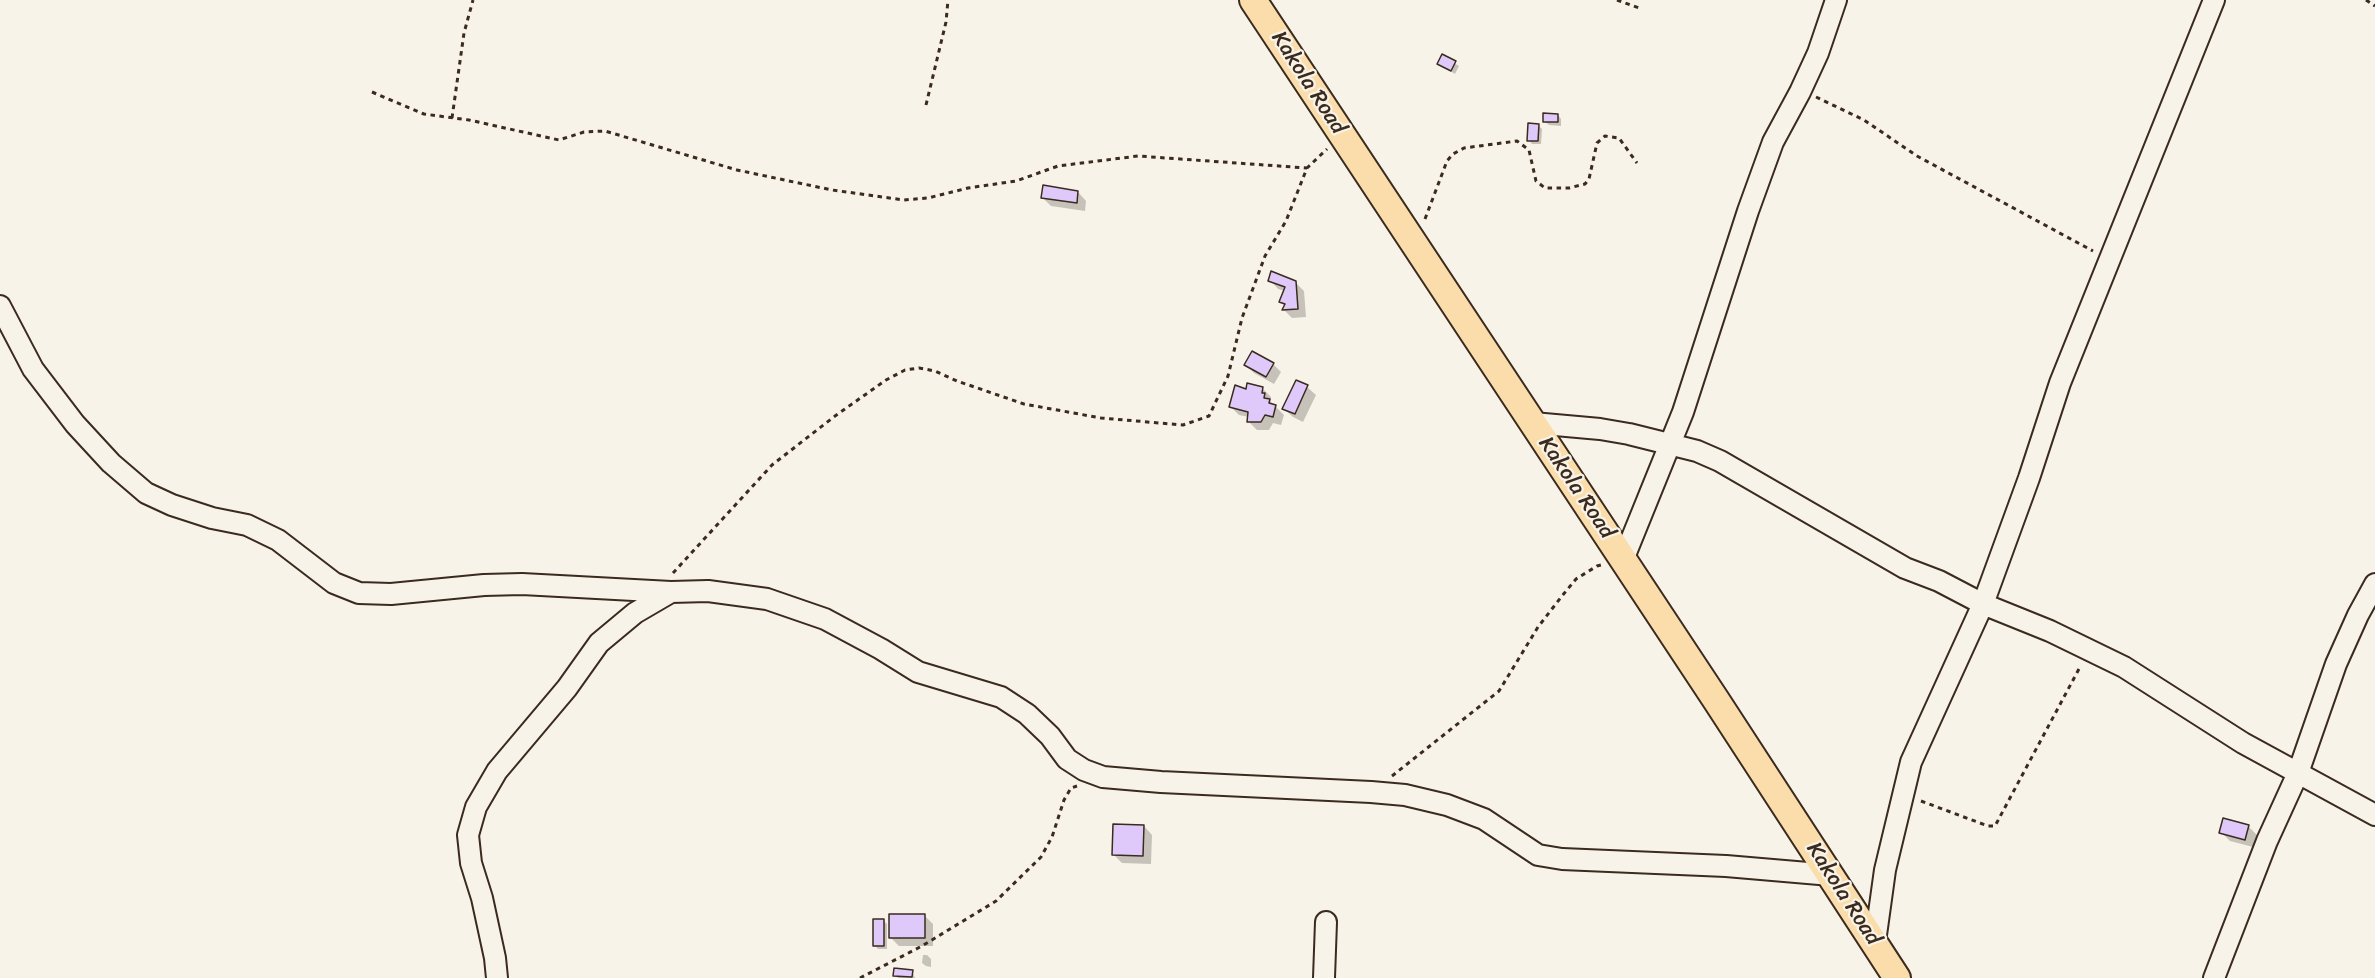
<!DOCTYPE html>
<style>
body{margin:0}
canvas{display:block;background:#f7f3e8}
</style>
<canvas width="2375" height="978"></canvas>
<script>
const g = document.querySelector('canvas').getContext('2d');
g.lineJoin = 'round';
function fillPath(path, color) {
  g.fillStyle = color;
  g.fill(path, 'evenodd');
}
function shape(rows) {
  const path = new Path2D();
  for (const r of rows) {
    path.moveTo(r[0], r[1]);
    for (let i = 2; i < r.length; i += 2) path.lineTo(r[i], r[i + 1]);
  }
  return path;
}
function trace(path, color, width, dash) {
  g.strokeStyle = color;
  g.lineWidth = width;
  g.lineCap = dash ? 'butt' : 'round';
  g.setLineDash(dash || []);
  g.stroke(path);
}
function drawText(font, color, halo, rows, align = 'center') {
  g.font = font + ' Sriracha,sans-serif';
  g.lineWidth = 4.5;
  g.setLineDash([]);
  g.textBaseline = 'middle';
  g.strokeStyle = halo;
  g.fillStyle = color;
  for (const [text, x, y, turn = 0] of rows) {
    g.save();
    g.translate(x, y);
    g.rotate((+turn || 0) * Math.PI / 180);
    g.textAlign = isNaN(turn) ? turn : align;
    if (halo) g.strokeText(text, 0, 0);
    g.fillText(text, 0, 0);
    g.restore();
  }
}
fillPath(shape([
 [1443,56,1459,66,1455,74,1439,64],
 [1558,115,1561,119,1561,126,1549,125,1545,122],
 [1538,125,1542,129,1541,144,1532,144,1529,140],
 [1078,192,1086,201,1085,211,1051,206,1042,197],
 [1270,280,1295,282,1304,291,1306,317,1292,318,1284,310,1285,306,1281,302,1285,291,1278,289],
 [1273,364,1281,372,1274,384,1254,373,1246,365],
 [1297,382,1307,387,1316,395,1303,422,1293,417,1284,409],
 [1263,389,1271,397,1270,401,1284,415,1281,425,1273,423,1269,430,1257,430,1249,422,1249,417,1239,415,1230,406,1247,390],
 [1144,826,1152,835,1151,864,1122,863,1114,855],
 [2248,826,2257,835,2253,847,2230,841,2221,832],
 [924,915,933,924,933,946,899,946,890,937],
 [883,920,887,924,887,949,878,949,874,945],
 [923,955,927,955,931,959,931,967,926,966,922,963],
 [912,971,915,978,898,978,895,975]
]), '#0003');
const building = shape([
 [1442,54,1456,61,1451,71,1437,64,1442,54],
 [1543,113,1558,114,1558,122,1543,122,1543,113],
 [1528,123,1539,124,1538,141,1527,141,1528,123],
 [1043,185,1078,191,1077,203,1041,198,1043,185],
 [1271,271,1296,281,1298,309,1282,310,1285,304,1279,302,1285,287,1268,281,1271,271],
 [1252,351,1274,363,1266,377,1244,365,1252,351],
 [1296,380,1308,385,1295,414,1282,409,1296,380],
 [1247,383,1263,387,1262,393,1265,393,1264,398,1270,399,1269,403,1276,405,1273,417,1265,415,1261,422,1247,422,1248,412,1229,407,1235,385,1246,389,1247,383],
 [2223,818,2249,825,2245,840,2219,833,2223,818],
 [1113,824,1144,825,1143,856,1112,855,1113,824],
 [889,914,925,914,925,938,889,938,889,914],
 [873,919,884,919,884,946,873,946,873,919],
 [894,968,913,970,912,977,893,976,894,968]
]);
fillPath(building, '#dfc9fa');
trace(building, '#3b2a1e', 1.5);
const minor = shape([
 [0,306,33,369,75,424,111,463,146,493,172,505,212,518,247,525,278,540,334,583,359,593,391,594,484,585,522,584,671,592],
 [1533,423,1600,429,1629,434,1697,451,1720,461,1905,568,1939,581,1983,604,2050,631,2124,667,2243,743,2375,815],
 [1623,560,1683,412,1748,211,1773,142,1800,92,1818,53,1836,0],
 [1875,942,1885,870,1911,762,1983,604,2029,478,2060,383,2214,0],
 [497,978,495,958,482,898,471,863,468,835,476,807,497,771,567,688,599,643,635,613,671,592,708,591,767,599,825,619,881,649,918,672,1001,697,1027,714,1050,736,1067,759,1084,770,1103,777,1161,782,1371,792,1405,795,1447,805,1484,819,1538,855,1562,859,1726,866,1831,875],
 [1324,978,1326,922],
 [2214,978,2267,841,2298,773,2336,664,2358,615,2375,584]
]);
const major = shape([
 [1253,0,1716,700,1897,978]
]);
trace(minor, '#3b2a1e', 24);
trace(major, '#3b2a1e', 30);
trace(shape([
 [1617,0,1642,9],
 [2366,0,2375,6],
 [372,92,424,114,469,120,559,140,584,132,605,131,737,170,832,190,904,200,928,198,968,188,1016,181,1058,166,1138,156,1307,168],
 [1816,97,1864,120,1917,156,2093,251],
 [926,105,946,22,948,0],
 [452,118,464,33,473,0],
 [1425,219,1447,161,1453,154,1464,148,1517,141,1529,150,1536,181,1545,188,1569,188,1585,184,1589,179,1597,143,1605,136,1619,138,1637,163],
 [673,573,772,465,835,416,886,380,905,370,919,368,935,371,957,381,1024,404,1101,418,1183,425,1209,416,1228,376,1242,318,1265,256,1286,221,1307,168,1327,149],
 [1392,776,1499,691,1538,627,1562,596,1576,579,1597,566,1601,565],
 [1921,801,1988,826,1995,826,2080,667],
 [860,978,922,946,996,901,1041,857,1052,837,1064,800,1071,788,1077,786]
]), '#3b2a1e', 3, [4.5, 4.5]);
trace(minor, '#f7f3e8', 20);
trace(major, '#faddab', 26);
drawText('22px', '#3b2a1e', '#f7f3e8', [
 ["Kakola Road",1308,83,57],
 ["Kakola Road",1576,488,56],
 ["Kakola Road",1843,894,57]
]);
</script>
